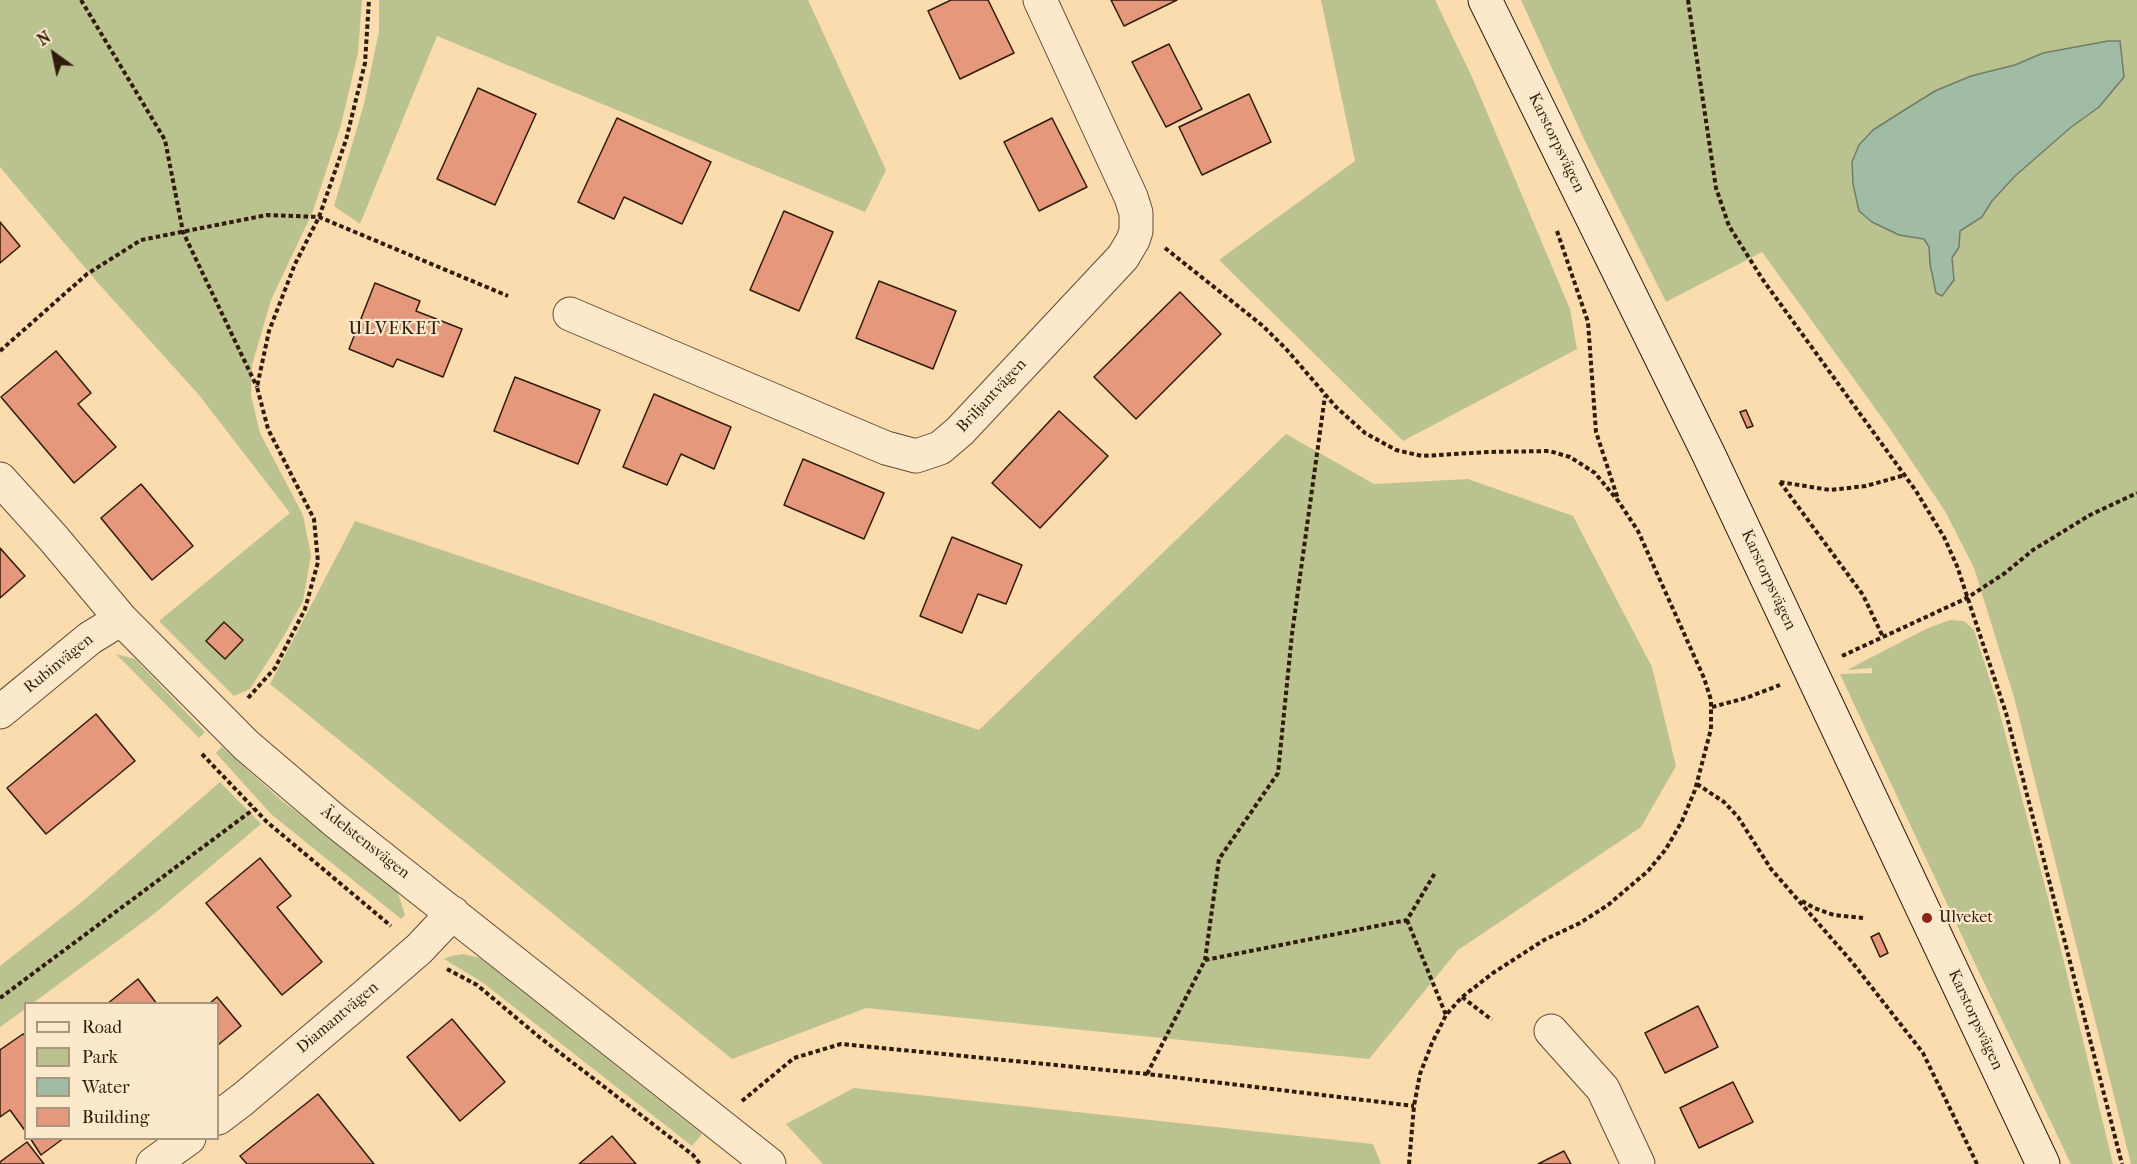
<!DOCTYPE html>
<meta charset="utf-8">
<style>
body{margin:0}
#map{position:relative;width:2137px;height:1164px;overflow:hidden;background:#fbdcaf;font-family:"IM FELL French Canon",serif}
canvas{display:block}
.legend{position:absolute;left:24px;top:1002px;width:195px;height:138px;box-sizing:border-box;background:#fce8cb;border:2px solid #aa967f;margin:0;padding:8px 10px;list-style:none;font-size:18px;color:#301b0c}
.legend li{display:flex;align-items:center;gap:12px;height:30px}
.legend b{width:30px;border:2px solid #aa967f}
.north{position:absolute;left:24px;top:24px;width:60px;height:60px;-webkit-text-stroke:4px #fce8cb;paint-order:stroke;rotate:327deg;font-size:16px;font-weight:700;line-height:24px;text-align:center;color:#301b0c}
.north::after{content:'';display:block;margin:auto;width:21px;height:27px;background:#301b0c;clip-path:polygon(50% 0,100% 100%,50% 72%,0 100%)}
</style>
<div id="map">
<canvas width="2137" height="1164"></canvas>
<ul class="legend">
<li><b style="height:8px;background:#fce8cb"></b>Road</li>
<li><b style="height:16px;background:#bac28f"></b>Park</li>
<li><b style="height:16px;background:#a0bca5"></b>Water</li>
<li><b style="height:16px;background:#e5987b"></b>Building</li>
</ul>
<div class="north">N</div>
</div>
<script>
const g = document.querySelector('canvas').getContext('2d');
g.lineJoin = 'round';
function fillPath(path, color) {
  g.fillStyle = color;
  g.fill(path, 'evenodd');
}
function shape(rows) {
  const path = new Path2D();
  for (const r of rows) {
    path.moveTo(r[0], r[1]);
    for (let i = 2; i < r.length; i += 2) path.lineTo(r[i], r[i + 1]);
  }
  return path;
}
function trace(path, color, width, dash) {
  g.strokeStyle = color;
  g.lineWidth = width;
  g.lineCap = dash ? 'butt' : 'round';
  g.setLineDash(dash || []);
  g.stroke(path);
}
function drawText(font, color, halo, rows, align = 'center') {
  g.font = font + ' "IM FELL French Canon",serif';
  g.lineWidth = 4.5;
  g.setLineDash([]);
  g.textBaseline = 'middle';
  g.strokeStyle = halo;
  g.fillStyle = color;
  for (const [text, x, y, turn = 0] of rows) {
    g.save();
    g.translate(x, y);
    g.rotate((+turn || 0) * Math.PI / 180);
    g.textAlign = isNaN(turn) ? turn : align;
    if (halo) g.strokeText(text, 0, 0);
    g.fillText(text, 0, 0);
    g.restore();
  }
}
fillPath(shape([
 [0,0,362,0,358,53,341,125,313,211,271,300,252,365,251,395,260,433,303,515,311,555,303,601,284,636,250,689,234,696,159,621,290,513,199,395,98,283,0,167],
 [379,0,808,0,886,170,865,212,437,36,360,224,334,206,364,104,379,31],
 [1321,0,1435,0,1472,77,1570,309,1577,349,1403,441,1219,260,1355,161],
 [1521,0,2137,0,2137,1164,2131,1164,2014,697,1974,568,1945,511,1888,426,1762,252,1666,302,1584,139],
 [2108,41,2099,107,2070,128,2015,176,1992,201,1982,217,1960,232,1959,247,1952,258,1954,280,1930,264,1929,247,1924,239,1853,184,1852,162,1859,145,1873,130,1935,91,1971,76,2015,65,2043,53],
 [1286,434,1374,484,1468,479,1573,516,1652,667,1676,766,1641,827,1458,950,1369,1059,866,1008,732,1059,270,684,355,521,979,730],
 [1950,620,1964,621,1974,630,1996,699,2053,917,2113,1164,2071,1164,1969,951,1840,674,1872,673,1872,668,1847,670,1926,629],
 [116,654,135,659,205,732,199,738],
 [222,747,280,799,398,893,405,915,401,919,271,814,216,753],
 [220,782,261,824,154,914,33,1003,26,1004,25,1009,0,1027,0,966,83,901],
 [463,954,480,958,702,1134,692,1146,482,982,444,959,451,956],
 [854,1088,1373,1144,1381,1164,823,1164,786,1124]
]), '#bac28f');
const water = shape([
 [2108,41,2120,41,2124,77,2099,107,2070,128,2015,176,1992,201,1982,217,1960,231,1959,247,1952,258,1954,280,1942,296,1936,293,1930,264,1929,247,1924,239,1899,235,1872,222,1859,211,1853,184,1852,162,1859,145,1873,130,1906,109,1935,91,1971,76,2015,65,2043,53,2108,41]
]);
fillPath(water, '#a0bca5');
trace(water, '#737c68', 1.5);
const building = shape([
 [951,0,988,0,1014,53,960,79,928,11,951,0],
 [1111,0,1177,0,1124,26,1111,0],
 [1169,44,1202,109,1166,127,1132,62,1169,44],
 [478,88,536,114,495,205,437,179,478,88],
 [1249,94,1271,142,1202,175,1179,127,1249,94],
 [617,118,711,162,682,224,624,197,614,219,578,202,617,118],
 [1052,118,1087,187,1039,211,1004,142,1052,118],
 [784,211,833,232,799,311,750,290,784,211],
 [0,222,20,246,0,263,0,222],
 [879,281,956,311,933,369,856,338,879,281],
 [375,283,420,301,416,311,462,329,443,377,397,359,393,367,349,349,375,283],
 [1180,292,1221,334,1136,419,1094,377,1180,292],
 [56,351,91,393,78,404,116,447,74,483,1,397,56,351],
 [515,377,600,410,578,464,494,431,515,377],
 [654,394,731,427,714,469,681,454,667,485,623,467,654,394],
 [1746,410,1753,426,1747,428,1740,412,1746,410],
 [1059,411,1108,456,1040,528,992,483,1059,411],
 [803,459,884,493,864,539,784,505,803,459],
 [141,484,193,546,152,580,101,518,141,484],
 [952,537,1022,565,1006,604,978,594,962,633,920,616,952,537],
 [0,548,25,576,0,598,0,548],
 [224,622,243,640,225,659,206,641,224,622],
 [96,714,135,761,46,834,7,788,96,714],
 [260,858,291,896,277,907,322,962,282,995,206,903,260,858],
 [1879,933,1888,953,1880,957,1871,937,1879,933],
 [138,979,157,1004,107,1004,138,979],
 [217,997,241,1026,218,1045,218,1004,209,1004,217,997],
 [1698,1006,1718,1047,1665,1073,1645,1033,1698,1006],
 [452,1019,505,1082,460,1121,407,1057,452,1019],
 [23,1034,26,1036,26,1132,10,1110,0,1117,0,1050,23,1034],
 [1733,1082,1753,1122,1699,1148,1680,1108,1733,1082],
 [318,1094,374,1164,247,1164,240,1156,318,1094],
 [612,1136,636,1164,579,1164,612,1136],
 [30,1138,64,1138,41,1155,30,1138],
 [27,1142,44,1164,0,1164,0,1162,27,1142],
 [1564,1151,1571,1164,1538,1164,1564,1151]
]);
fillPath(building, '#e5987b');
trace(building, '#301b0c', 1.5);
const minor = shape([
 [570,314,886,448,916,456,940,448,960,431,1123,257,1133,240,1136,231,1136,213,1131,197,1040,0],
 [0,479,54,539,121,619,246,745,335,821,769,1164],
 [0,712,90,638,121,619],
 [1551,1031,1603,1089,1638,1164],
 [218,1118,243,1099,359,1001,419,949,453,913],
 [153,1164,189,1138]
]);
const secondary = shape([
 [1485,0,1708,453,2043,1164]
]);
trace(minor, '#634b35', 35);
trace(secondary, '#301b0c', 35);
trace(shape([
 [81,0,165,140,183,232,257,387],
 [1688,0,1716,188,1729,226,1763,280,1916,491,1944,537,1957,566,2006,713,2122,1164],
 [1557,231,1588,322,1596,432,1618,499],
 [1165,248,1263,326,1287,350,1336,407,1365,433,1396,450,1422,456,1488,452,1549,451,1570,457,1595,473,1619,502,1638,531,1704,678,1711,700,1711,729,1695,790,1682,821,1666,849,1648,871,1608,905,1580,923,1544,940,1493,973,1462,997,1446,1015,1432,1043,1420,1074,1414,1106,1409,1164],
 [0,351,87,274,141,240,267,215,319,217,508,296],
 [1780,482,1863,595,1883,637],
 [1780,482,1830,490,1866,486,1905,475],
 [1842,656,1967,598,2005,573,2033,550,2090,515,2137,493],
 [248,698,275,668,305,609,318,562,314,519,268,429,257,387,269,331,295,264,319,217,346,140,365,63,369,0],
 [1712,707,1746,698,1780,685],
 [202,754,267,822,391,926],
 [1697,784,1724,802,1738,817,1771,869,1852,962,1923,1053,1977,1164],
 [1802,901,1814,908,1834,915,1863,918],
 [1407,920,1446,1015],
 [1205,960,1407,920,1435,873],
 [447,969,477,985,538,1036,693,1155,700,1164],
 [1462,997,1492,1020],
 [0,998,254,809],
 [1147,1074,1205,960,1219,859,1278,773,1292,634,1325,396],
 [742,1101,794,1058,841,1044,1147,1074,1414,1106]
]), '#301b0c', 4, [4.5, 3]);
trace(minor, '#fce8cb', 33);
trace(secondary, '#fce8cb', 33);
for (const [x, y, r, color] of [
 [1927,918,6,"#8f2418"]
]) {
  const dot = new Path2D();
  dot.arc(x, y, r, 0, 2 * Math.PI);
  g.fillStyle = color;
  g.fill(dot);
  trace(dot, '#fce8cb', 2);
}
drawText('16px', '#301b0c', '#fce8cb', [
 ["Karstorpsvägen",1556,143,64],
 ["Briljantvägen",992,396,-47],
 ["Karstorpsvägen",1768,580,65],
 ["Rubinvägen",59,664,-39],
 ["Ädelstensvägen",365,843,38],
 ["Diamantvägen",338,1018,-40],
 ["Karstorpsvägen",1975,1020,65]
]);
drawText('16px', '#301b0c', '#fce8cb', [
 ["Ulveket",1939,918]
], 'left');
g.letterSpacing = '1.5px';
drawText('18px', '#301b0c', '#fce8cb', [
 ["ULVEKET",395,330]
]);
g.letterSpacing = '0px';
</script>
